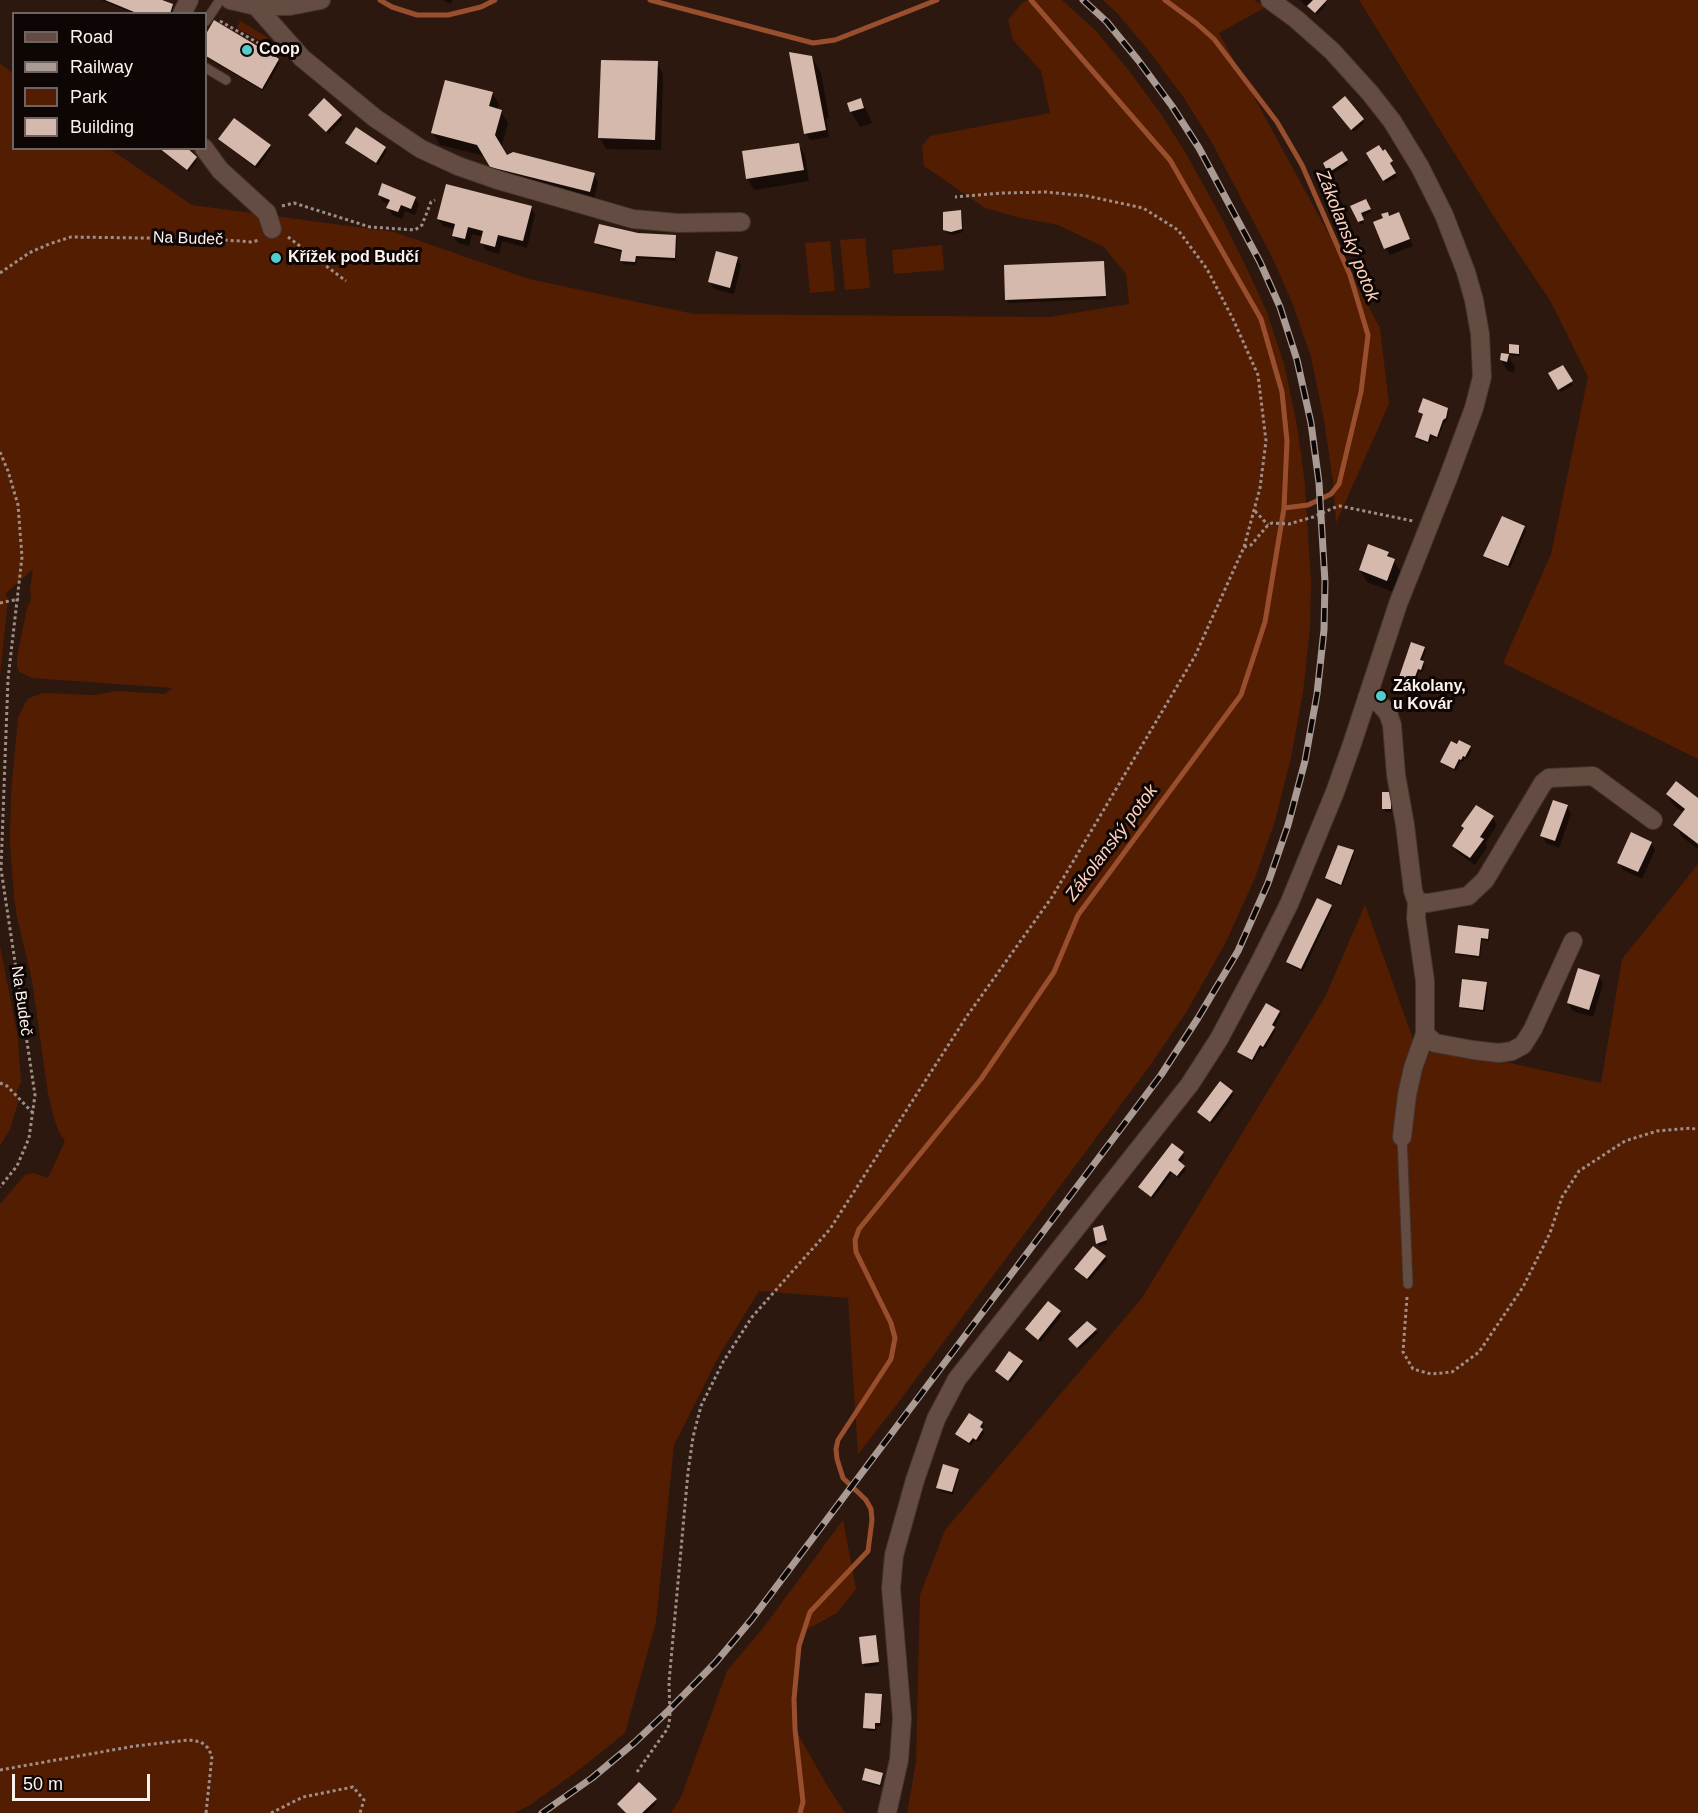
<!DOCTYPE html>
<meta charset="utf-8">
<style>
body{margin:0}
#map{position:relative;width:1698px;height:1813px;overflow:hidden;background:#2c180f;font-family:Helvetica,sans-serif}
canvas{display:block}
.legend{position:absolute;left:12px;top:12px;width:195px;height:138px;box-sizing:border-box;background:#0e0604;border:2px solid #6e6461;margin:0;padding:8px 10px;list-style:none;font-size:18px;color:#fef2ed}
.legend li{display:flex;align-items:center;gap:12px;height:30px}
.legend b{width:30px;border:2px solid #6e6461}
.scale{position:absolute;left:12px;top:1774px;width:138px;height:27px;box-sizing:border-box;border:3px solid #fef2ed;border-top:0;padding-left:8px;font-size:18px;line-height:21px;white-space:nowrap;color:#fef2ed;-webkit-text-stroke:4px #0e0604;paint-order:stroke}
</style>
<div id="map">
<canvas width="1698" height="1813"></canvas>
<ul class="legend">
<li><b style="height:8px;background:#644c42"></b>Road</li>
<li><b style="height:8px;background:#a99a94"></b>Railway</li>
<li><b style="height:16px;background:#531d02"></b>Park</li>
<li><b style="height:16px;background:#d5b9ad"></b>Building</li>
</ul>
<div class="scale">50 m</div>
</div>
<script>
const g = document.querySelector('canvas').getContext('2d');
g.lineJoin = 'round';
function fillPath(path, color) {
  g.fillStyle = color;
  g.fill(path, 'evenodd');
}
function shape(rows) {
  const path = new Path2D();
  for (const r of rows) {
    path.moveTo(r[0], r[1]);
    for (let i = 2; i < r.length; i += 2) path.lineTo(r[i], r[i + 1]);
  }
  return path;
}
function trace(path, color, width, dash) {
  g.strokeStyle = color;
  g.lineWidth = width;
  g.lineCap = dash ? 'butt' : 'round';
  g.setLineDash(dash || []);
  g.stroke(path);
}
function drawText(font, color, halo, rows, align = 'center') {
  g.font = font + ' Helvetica,sans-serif';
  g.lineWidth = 6;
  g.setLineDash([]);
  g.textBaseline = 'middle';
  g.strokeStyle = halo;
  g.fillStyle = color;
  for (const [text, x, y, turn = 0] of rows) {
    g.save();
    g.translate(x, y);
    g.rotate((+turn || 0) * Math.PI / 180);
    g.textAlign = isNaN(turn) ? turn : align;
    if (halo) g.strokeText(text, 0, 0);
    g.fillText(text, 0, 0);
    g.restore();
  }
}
fillPath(shape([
 [1028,0,1062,0,1097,32,1127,68,1161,114,1187,155,1221,217,1247,269,1267,312,1284,364,1297,425,1305,485,1311,582,1310,629,1303,692,1291,758,1275,821,1255,878,1225,944,1187,1011,1149,1067,895,1407,858,1454,848,1298,759,1291,719,1356,674,1445,656,1622,625,1733,583,1767,530,1805,514,1813,0,1813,0,1204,25,1175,34,1173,48,1178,65,1141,59,1132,54,1118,48,1094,32,980,17,917,14,897,10,843,11,793,18,718,25,703,29,698,43,693,94,695,117,691,165,694,173,688,32,678,19,672,17,666,17,657,27,608,31,600,30,590,33,569,5,594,8,599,0,676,0,63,13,74,14,148,110,149,192,205,394,232,529,279,694,314,1049,317,1129,304,1126,274,1104,247,1058,225,1021,218,985,208,924,166,922,146,930,136,1050,113,1041,71,1013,40,1008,20,1022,3],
 [1103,0,1254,0,1266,7,1219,33,1380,328,1389,404,1336,523,1333,482,1324,420,1311,357,1292,302,1272,257,1211,141,1184,98,1149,51,1117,13],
 [1359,0,1698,0,1698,759,1503,663,1551,554,1588,377,1551,302,1496,220],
 [240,21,267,37,268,38,264,43,237,28],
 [865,238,870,288,845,290,840,240],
 [830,241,835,291,810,293,805,243],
 [942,245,944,270,894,274,892,250],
 [1698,864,1698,1813,907,1813,916,1762,920,1595,945,1530,1142,1298,1325,997,1365,905,1414,1042,1601,1083,1622,959],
 [0,946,18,1038,21,1082,17,1090,18,1103,10,1129,0,1146],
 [843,1520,856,1589,837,1613,804,1631,796,1680,795,1729,828,1787,845,1813,671,1813,681,1797,727,1671,763,1628]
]), '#531d02');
fillPath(shape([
 [101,0,158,0,172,5,173,8,172,14,135,14],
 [443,0,453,0,450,4],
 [1300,0,1323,0,1326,5,1317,15,1308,4,1306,6],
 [214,22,264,52,273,51,275,54,273,57,280,63,263,91,206,57,206,37],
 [812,57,821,73,829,118,826,118,829,137,810,140,806,133],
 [657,63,663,74,661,150,606,149,600,138],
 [492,93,499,104,497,110,501,111,508,123,501,148,506,157,594,175,598,182,594,199,498,177,485,156,440,145,433,133],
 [861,100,869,116,872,123,860,127,851,112],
 [1336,111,1363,120,1364,123,1354,132],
 [341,116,343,119,329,134,311,118],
 [220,139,270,146,271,149,257,169,222,142],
 [347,143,385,148,387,151,378,165,349,146],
 [799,145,805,156,809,181,754,190,747,178],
 [158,148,184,148,197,161,189,172],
 [1368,153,1382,153,1391,162,1393,165,1390,166,1397,177,1386,183],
 [1342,154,1348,164,1331,175,1325,164],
 [379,195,415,198,419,205,415,215,405,211,402,219,392,215,388,207,389,204,383,202],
 [1365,201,1371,212,1361,217,1364,223,1361,225,1352,207],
 [531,207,535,214,527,248,502,241,499,254,486,250,482,243,483,237,472,234,469,246,458,243,453,236,455,229,443,226,438,219],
 [960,212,962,215,963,232,954,235,947,233,945,230],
 [1399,213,1413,246,1390,255,1385,248,1389,217],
 [637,235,675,237,677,240,676,261,637,258,636,265,623,264,622,261,623,252,598,246,596,243],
 [737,258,741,265,734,294,714,289,710,282],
 [1103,262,1105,266,1106,299,1009,303,1007,300],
 [1519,346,1520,349,1520,356,1512,356,1510,353],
 [1508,356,1515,367,1514,373,1508,371,1501,360],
 [1563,367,1573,385,1561,392,1550,373],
 [1447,409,1449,412,1447,421,1444,423,1438,439,1432,437,1429,444,1418,440,1416,436,1424,416,1419,412],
 [1524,528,1526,531,1510,568,1487,559,1485,555],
 [1388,553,1401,572,1393,592,1367,582,1360,570],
 [1424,648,1426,651,1422,661,1425,666,1422,672,1419,671,1412,693,1399,688,1397,685],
 [1470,747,1472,750,1467,759,1465,758,1463,762,1461,761,1456,771,1444,765,1442,762],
 [1667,794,1698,800,1698,849,1682,837,1675,825,1684,813,1674,806],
 [1392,797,1392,812,1386,812,1384,809],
 [1567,806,1571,814,1559,848,1546,843,1542,836],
 [1476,807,1493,818,1497,825,1485,844,1487,847,1475,865,1458,853,1454,846],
 [1651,843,1655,850,1642,879,1623,870,1619,863],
 [1353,852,1354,855,1342,887,1328,881,1326,878],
 [1331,906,1332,909,1303,972,1290,965,1288,962],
 [1488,930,1490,933,1489,941,1482,940,1480,958,1458,955,1456,952],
 [1599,976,1603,984,1593,1017,1573,1011,1568,1003],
 [1486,983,1488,987,1485,1012,1462,1009,1461,1006],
 [1279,1012,1281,1015,1274,1028,1275,1031,1265,1049,1262,1048,1253,1062,1241,1055,1239,1052],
 [1232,1092,1234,1095,1212,1124,1200,1115,1198,1112],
 [1172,1145,1185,1157,1180,1163,1186,1170,1179,1178,1172,1173,1153,1199,1140,1187],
 [1104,1230,1107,1244,1099,1246,1098,1243],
 [1105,1257,1107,1260,1089,1281,1078,1272],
 [1049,1303,1062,1315,1041,1342,1027,1330],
 [1087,1323,1098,1333,1079,1350,1072,1342],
 [1022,1362,1023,1365,1010,1383,996,1371],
 [982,1423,984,1426,981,1430,984,1433,978,1442,975,1440,971,1446,959,1437,957,1434],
 [958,1470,959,1473,953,1495,940,1491,938,1488],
 [875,1636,877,1639,879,1665,865,1667,863,1664],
 [881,1695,882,1698,881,1726,876,1726,876,1731,866,1731,865,1728],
 [882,1774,883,1777,881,1787,866,1783,864,1780],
 [655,1800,657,1803,647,1813,626,1813]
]), '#0007');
trace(shape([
 [380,0,392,7,417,15,448,15,481,7,495,0],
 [650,0,813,43,835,40,937,0],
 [1031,0,1170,160,1261,319,1282,392,1287,441,1284,508],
 [800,1813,803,1802,795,1729,794,1699,799,1646,810,1612,868,1551,872,1520,871,1509,866,1500,843,1478,837,1459,836,1449,838,1440,891,1359,895,1338,891,1323,856,1252,855,1240,859,1229,981,1079,1054,972,1078,915,1241,695,1265,622,1284,508,1308,505,1331,494,1339,484,1361,392,1368,335,1350,275,1302,165,1277,122,1214,39,1196,23,1165,0]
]), '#994f2e', 5);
fillPath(shape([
 [105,0,162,0,173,4,170,14,139,14],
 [1313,0,1327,0,1315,13,1307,6],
 [214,20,264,50,267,45,274,50,272,54,279,59,262,89,206,56,206,34],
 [789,52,812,56,826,130,804,134],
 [601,60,658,61,655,140,598,138],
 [445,80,493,92,489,106,502,110,495,135,507,155,513,152,595,173,590,192,490,167,477,145,431,133],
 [1345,96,1364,119,1351,130,1332,107],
 [324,98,342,115,326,132,308,115],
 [861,98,864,108,850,112,847,103],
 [234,118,271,145,255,166,218,139],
 [356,127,386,147,376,163,345,143],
 [799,143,804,170,746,179,742,151],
 [1379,145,1383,151,1385,149,1393,161,1390,163,1396,173,1383,181,1366,153],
 [159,148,187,148,197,157,187,170],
 [1342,151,1348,160,1328,173,1323,163],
 [382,183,416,197,411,209,401,205,398,212,386,208,390,200,378,195],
 [446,184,532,206,523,241,498,235,495,247,480,243,483,231,468,227,465,239,452,236,455,224,437,219],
 [1366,199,1371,209,1361,213,1364,220,1358,222,1350,206],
 [961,210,962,229,951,232,943,230,943,212],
 [1388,212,1389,216,1399,212,1410,239,1384,249,1373,222,1383,218,1381,214],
 [599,224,638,233,676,235,675,258,636,256,635,262,620,261,622,250,594,243],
 [716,251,738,257,730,288,708,282],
 [1104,261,1106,296,1005,300,1004,265],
 [1509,344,1519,345,1519,354,1509,353],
 [1501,353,1509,354,1507,362,1500,360],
 [1563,365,1573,381,1558,390,1548,373],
 [1423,398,1448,408,1446,418,1443,420,1437,437,1430,434,1428,442,1415,437,1423,414,1418,412],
 [1502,516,1525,526,1508,566,1483,556],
 [1368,544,1389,552,1387,556,1395,559,1387,581,1359,570],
 [1411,642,1425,647,1420,660,1424,661,1421,670,1418,669,1410,690,1396,686],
 [1459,740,1471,746,1465,757,1463,756,1461,760,1459,759,1454,769,1440,762,1451,741,1457,744],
 [1676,781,1698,798,1698,844,1673,825,1685,809,1666,794],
 [1382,792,1391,792,1391,809,1382,809],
 [1553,800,1568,805,1555,841,1540,836],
 [1476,805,1494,816,1480,837,1484,839,1470,858,1452,846,1464,828,1461,826],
 [1631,832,1652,842,1638,872,1617,863],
 [1338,845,1354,850,1341,885,1325,878],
 [1317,898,1332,905,1301,969,1286,962],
 [1458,925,1489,929,1488,939,1481,938,1479,956,1455,953],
 [1578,968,1600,975,1589,1010,1567,1003],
 [1462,979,1487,982,1483,1010,1459,1007],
 [1266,1003,1280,1011,1272,1025,1275,1027,1263,1047,1260,1045,1252,1060,1237,1052],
 [1220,1081,1233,1091,1210,1122,1197,1112],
 [1172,1143,1184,1152,1178,1160,1185,1166,1177,1176,1170,1171,1151,1197,1138,1187],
 [1103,1225,1107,1240,1096,1244,1093,1228],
 [1093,1246,1106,1256,1087,1279,1074,1269],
 [1048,1301,1061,1311,1038,1340,1025,1329],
 [1087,1321,1097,1329,1077,1348,1068,1339],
 [1009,1351,1023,1361,1008,1381,995,1371],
 [969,1413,983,1422,980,1427,983,1429,976,1440,973,1438,969,1443,955,1434],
 [943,1464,959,1469,952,1492,936,1488],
 [876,1635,879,1662,862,1664,859,1637],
 [865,1693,882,1694,880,1723,875,1723,875,1729,863,1728],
 [865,1768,883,1773,880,1785,862,1780],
 [639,1782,657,1799,642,1813,626,1813,617,1804]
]), '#d5b9ad');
const service = shape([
 [206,21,220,0],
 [206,68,226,80],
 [1402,1137,1408,1284]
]);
const minor = shape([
 [256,6,302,58,375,118,421,149,458,166,498,180,633,219,678,223,741,222],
 [182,14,189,0],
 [204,148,220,170,267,213,272,229],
 [1367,698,1380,704,1388,713,1392,725,1396,775,1405,825,1413,891,1417,902,1416,918,1425,981,1425,1034,1435,1043,1473,1050,1499,1053,1512,1051,1523,1045,1533,1029,1573,941],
 [1417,902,1428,903,1468,896,1485,880,1543,783,1549,778,1593,776,1653,820],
 [1402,1137,1407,1095,1413,1068,1425,1034]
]);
const secondary = shape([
 [230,0,256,6,290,6,321,0],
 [887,1813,899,1760,902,1718,891,1588,894,1555,915,1480,936,1419,957,1379,1190,1084,1219,1039,1260,962,1289,904,1335,792,1352,744,1398,604,1448,478,1474,408,1482,377,1480,334,1474,300,1466,272,1444,215,1420,167,1392,121,1370,93,1332,51,1296,19,1270,0]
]);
trace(service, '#43342f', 11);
trace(minor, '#43342f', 20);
trace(secondary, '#43342f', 20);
trace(shape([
 [220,21,265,47],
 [282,206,294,203,370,227,415,230,422,225,431,202,435,200],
 [288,237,346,281],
 [0,273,29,253,49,244,71,237,213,239,251,242,260,240],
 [0,452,8,471,18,505,22,557,8,679,1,869,35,1095,29,1138,17,1166,0,1187],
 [1255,511,1268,525],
 [1244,547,1251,545,1268,525,1272,523,1289,524,1313,517,1336,507,1340,506,1413,521],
 [0,603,19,599],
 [0,1083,7,1086,33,1113],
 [1407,1297,1403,1352,1413,1369,1431,1374,1452,1372,1479,1352,1523,1287,1550,1233,1562,1197,1579,1171,1625,1141,1657,1131,1691,1128,1698,1130],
 [0,1770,135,1746,189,1740,201,1742,208,1748,212,1756,206,1813],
 [637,1772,668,1728,670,1717,669,1682,688,1472,693,1437,701,1406,723,1362,752,1317,830,1229,967,1016,1052,897,1195,656,1244,547,1260,488,1266,441,1258,375,1233,319,1207,269,1178,230,1143,208,1087,196,1046,192,1003,193,955,197],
 [271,1813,303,1797,353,1787,364,1800,360,1813]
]), '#9e8e88', 3, [3, 3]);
trace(service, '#644c42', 9);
trace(minor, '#644c42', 18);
trace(secondary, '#644c42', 18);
const rail = shape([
 [542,1813,592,1778,634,1743,669,1710,716,1662,752,1619,1161,1075,1198,1018,1238,951,1268,883,1288,825,1305,761,1317,694,1324,630,1325,582,1319,483,1311,423,1297,360,1280,307,1260,262,1199,148,1172,106,1138,60,1107,22,1083,0]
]);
trace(rail, '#a99a94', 7);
trace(rail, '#0e0604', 4.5, [14]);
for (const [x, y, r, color] of [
 [247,50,6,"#53cdcb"],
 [276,258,6,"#53cdcb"],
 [1381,696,6,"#53cdcb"]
]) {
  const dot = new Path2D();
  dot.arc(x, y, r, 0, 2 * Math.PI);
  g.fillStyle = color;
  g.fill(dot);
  trace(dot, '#0e0604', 2);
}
drawText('bold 16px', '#fef2ed', '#0e0604', [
 ["Coop",259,50],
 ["Křížek pod Budčí",288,258],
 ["Zákolany,",1393,687],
 ["u Kovár",1393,705]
], 'left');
drawText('16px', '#fef2ed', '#0e0604', [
 ["Na Budeč",188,239,2],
 ["Na Budeč",21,1001,82]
]);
drawText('italic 18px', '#fed2c0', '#0e0604', [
 ["Zákolanský potok",1347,236,68],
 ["Zákolanský potok",1112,843,-53]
]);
</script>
